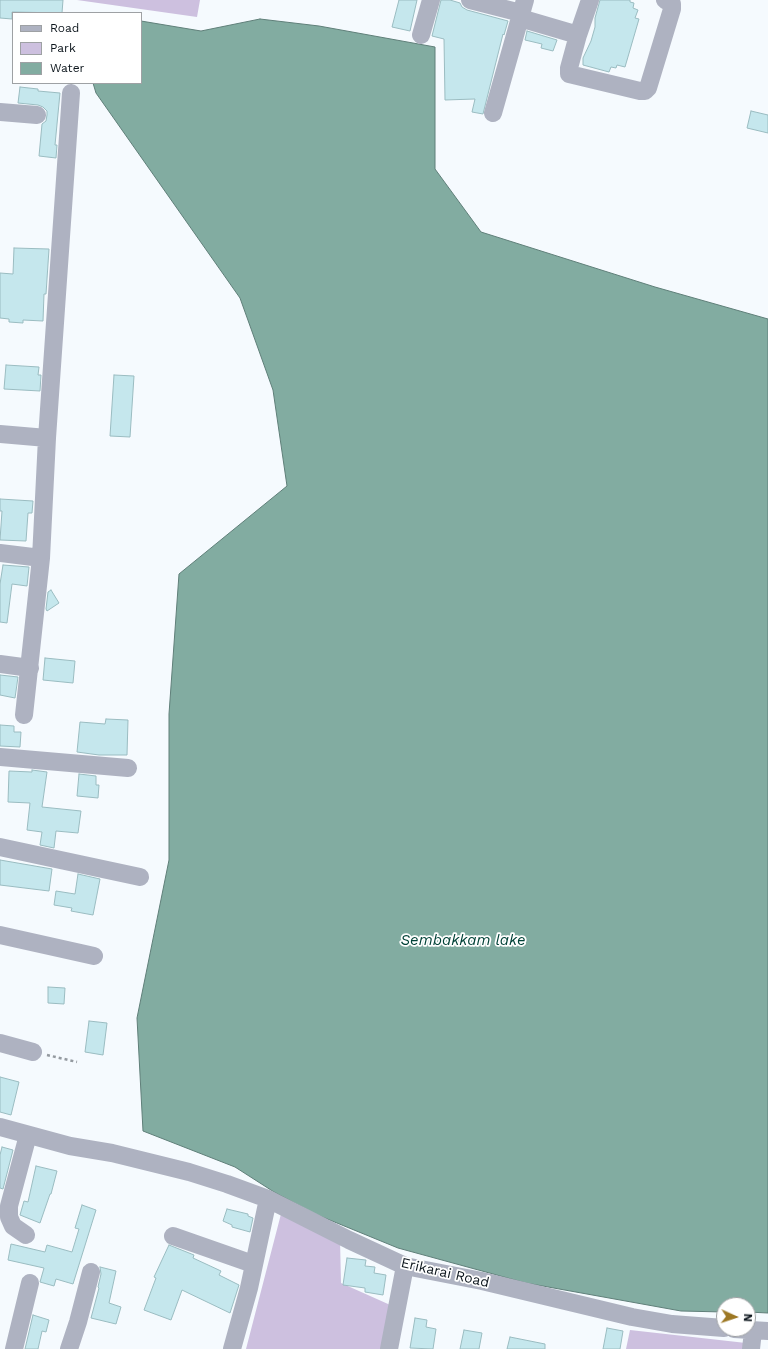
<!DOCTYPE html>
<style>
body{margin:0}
#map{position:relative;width:768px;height:1349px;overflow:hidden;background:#f5fafe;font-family:"Work Sans",sans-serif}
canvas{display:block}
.legend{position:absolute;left:12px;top:12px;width:130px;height:72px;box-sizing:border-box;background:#fff;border:1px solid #9ea1a4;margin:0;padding:5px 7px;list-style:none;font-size:12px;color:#0c151c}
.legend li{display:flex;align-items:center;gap:8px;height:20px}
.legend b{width:20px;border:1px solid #9ea1a4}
.north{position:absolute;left:716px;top:1297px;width:40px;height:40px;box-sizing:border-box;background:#fff;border:1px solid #9ea1a4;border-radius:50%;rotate:93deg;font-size:11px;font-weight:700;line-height:16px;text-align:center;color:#0c151c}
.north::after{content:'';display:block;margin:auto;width:14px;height:18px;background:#9d7824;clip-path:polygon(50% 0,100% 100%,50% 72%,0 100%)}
</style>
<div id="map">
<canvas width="768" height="1349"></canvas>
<ul class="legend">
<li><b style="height:5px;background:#aeb2c1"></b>Road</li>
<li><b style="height:11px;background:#cdc0df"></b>Park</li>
<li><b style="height:11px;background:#82aca1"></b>Water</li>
</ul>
<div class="north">N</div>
</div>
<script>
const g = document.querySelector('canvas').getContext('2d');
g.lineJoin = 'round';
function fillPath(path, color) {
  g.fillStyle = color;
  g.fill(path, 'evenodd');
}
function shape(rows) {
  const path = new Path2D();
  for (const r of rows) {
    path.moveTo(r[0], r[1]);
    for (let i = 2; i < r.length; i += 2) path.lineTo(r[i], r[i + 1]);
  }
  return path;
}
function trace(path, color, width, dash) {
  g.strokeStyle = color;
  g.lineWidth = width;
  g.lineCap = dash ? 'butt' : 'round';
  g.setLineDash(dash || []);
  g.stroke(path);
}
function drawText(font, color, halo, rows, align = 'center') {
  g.font = font + ' "Work Sans",sans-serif';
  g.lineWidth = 3.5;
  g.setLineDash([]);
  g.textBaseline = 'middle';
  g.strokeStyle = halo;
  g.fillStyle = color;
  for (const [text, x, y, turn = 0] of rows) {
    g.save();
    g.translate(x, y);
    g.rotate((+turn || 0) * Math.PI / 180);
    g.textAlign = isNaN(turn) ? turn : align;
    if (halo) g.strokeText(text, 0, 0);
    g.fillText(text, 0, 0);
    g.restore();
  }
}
fillPath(shape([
 [77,0,200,0,197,17],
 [281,1214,340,1239,341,1283,397,1308,389,1349,246,1349],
 [630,1330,746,1343,746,1349,626,1349]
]), '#cdc0df');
const water = shape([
 [260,19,319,26,435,47,435,169,481,232,655,287,768,319,768,1313,748,1312,748,1305,724,1305,724,1312,681,1311,526,1283,398,1248,315,1214,274,1192,235,1167,143,1131,137,1018,169,860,169,714,179,574,287,486,273,390,240,298,96,93,93,83,141,83,141,21,201,31,260,19]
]);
fillPath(water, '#82aca1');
trace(water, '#5f7f79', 1);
const building = shape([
 [0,0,63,0,62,13,12,12,12,19,0,18,0,0],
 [399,0,417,0,410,31,392,27,399,0],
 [441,0,450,0,460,3,462,7,467,10,508,21,504,35,503,34,483,114,472,112,475,99,445,100,444,39,432,36,441,0],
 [600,0,630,0,630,2,634,3,633,8,638,10,635,18,639,19,625,67,617,65,616,68,611,67,609,72,583,65,583,58,591,41,595,27,595,18,600,0],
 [527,31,557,40,553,51,541,48,542,44,525,40,527,31],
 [20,87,38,89,38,91,60,93,55,145,57,145,56,158,39,156,42,124,46,121,47,115,47,111,43,107,38,105,18,103,20,87],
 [751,111,768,115,768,133,747,128,751,111],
 [14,248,49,249,46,294,44,294,43,321,23,320,23,323,9,322,9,319,0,318,0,273,13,274,14,248],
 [6,365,39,367,38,375,41,375,40,391,4,389,6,365],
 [114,375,134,376,130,437,110,436,114,375],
 [0,499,33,501,32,513,28,513,26,541,0,540,2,511,0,511,0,499],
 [3,565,29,567,27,586,12,584,7,623,0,622,0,584,3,565],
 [51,590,59,603,47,611,46,609,48,592,51,590],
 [45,658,75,661,73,683,43,680,45,658],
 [0,675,18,677,15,698,0,695,0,675],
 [106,719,128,720,127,755,99,755,77,752,80,722,105,724,106,719],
 [0,725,14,726,14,732,21,732,20,747,0,746,0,725],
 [32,770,47,772,42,807,81,811,78,833,56,831,54,848,40,845,42,832,27,830,30,803,8,802,9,771,32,772,32,770],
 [79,774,96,776,96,785,99,785,98,798,77,796,79,774],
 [0,860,52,869,49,891,0,885,0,860],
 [78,874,100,879,93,915,71,911,72,908,54,905,56,891,75,894,78,874],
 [48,987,65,988,64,1004,48,1003,48,987],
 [89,1021,107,1023,103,1055,85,1052,89,1021],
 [0,1077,19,1082,11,1115,0,1112,0,1077],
 [2,1147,13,1150,3,1189,0,1188,0,1155,2,1147],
 [36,1166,57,1171,51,1194,50,1194,40,1223,20,1215,24,1201,28,1202,36,1166],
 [82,1205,96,1210,73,1284,56,1279,54,1286,40,1282,44,1268,8,1260,11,1244,45,1252,47,1245,72,1252,79,1229,75,1228,82,1205],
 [227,1209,248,1214,248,1216,253,1218,250,1232,232,1227,232,1225,223,1221,227,1209],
 [169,1245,194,1255,193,1258,221,1271,219,1275,239,1285,230,1313,182,1290,171,1320,144,1310,156,1278,154,1277,169,1245],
 [347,1258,366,1260,365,1266,375,1267,374,1273,386,1275,383,1295,365,1292,365,1288,343,1285,347,1258],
 [100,1267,116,1271,109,1303,121,1307,116,1324,91,1318,99,1288,98,1287,101,1274,100,1267],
 [33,1315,49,1320,46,1332,42,1331,38,1349,25,1349,33,1315],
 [415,1318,427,1320,426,1327,436,1329,433,1349,410,1348,415,1318],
 [607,1328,623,1331,620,1349,603,1349,607,1328],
 [464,1330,482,1333,479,1349,460,1349,464,1330],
 [510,1337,545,1344,545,1349,507,1349,510,1337]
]);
fillPath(building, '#c5e7ed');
trace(building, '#9abcc1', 1);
trace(shape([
 [47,1055,77,1062]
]), '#949aa0', 2.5, [3, 3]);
trace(shape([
 [470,0,521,13],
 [590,0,578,35,569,68,569,74,640,91,645,91,648,88,672,9,672,4,665,0],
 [520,18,578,35],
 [421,35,431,0],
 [0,112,37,115],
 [493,113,525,0],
 [0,434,47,438],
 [0,553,41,558],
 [0,664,30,668],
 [24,715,41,558,47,438,71,93],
 [0,757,128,768],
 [0,847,140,877],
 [0,935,94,956],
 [0,1043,33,1052],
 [0,1127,70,1146,112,1153,189,1172,227,1184,268,1199,349,1240,405,1266,482,1281,632,1317,672,1324,724,1328],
 [26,1235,13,1226,9,1217,9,1206,28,1135],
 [173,1236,253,1264],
 [734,1329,768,1331],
 [14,1349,30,1283],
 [69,1349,78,1322,91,1272],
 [232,1349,249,1288,268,1199],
 [389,1349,405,1266],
 [751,1349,753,1331]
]), '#aeb2c1', 18);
drawText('14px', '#0c151c', '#fff', [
 ["Erikarai Road",445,1273,13]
]);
drawText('italic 15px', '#004237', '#fff', [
 ["Sembakkam lake",463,941]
]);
</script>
